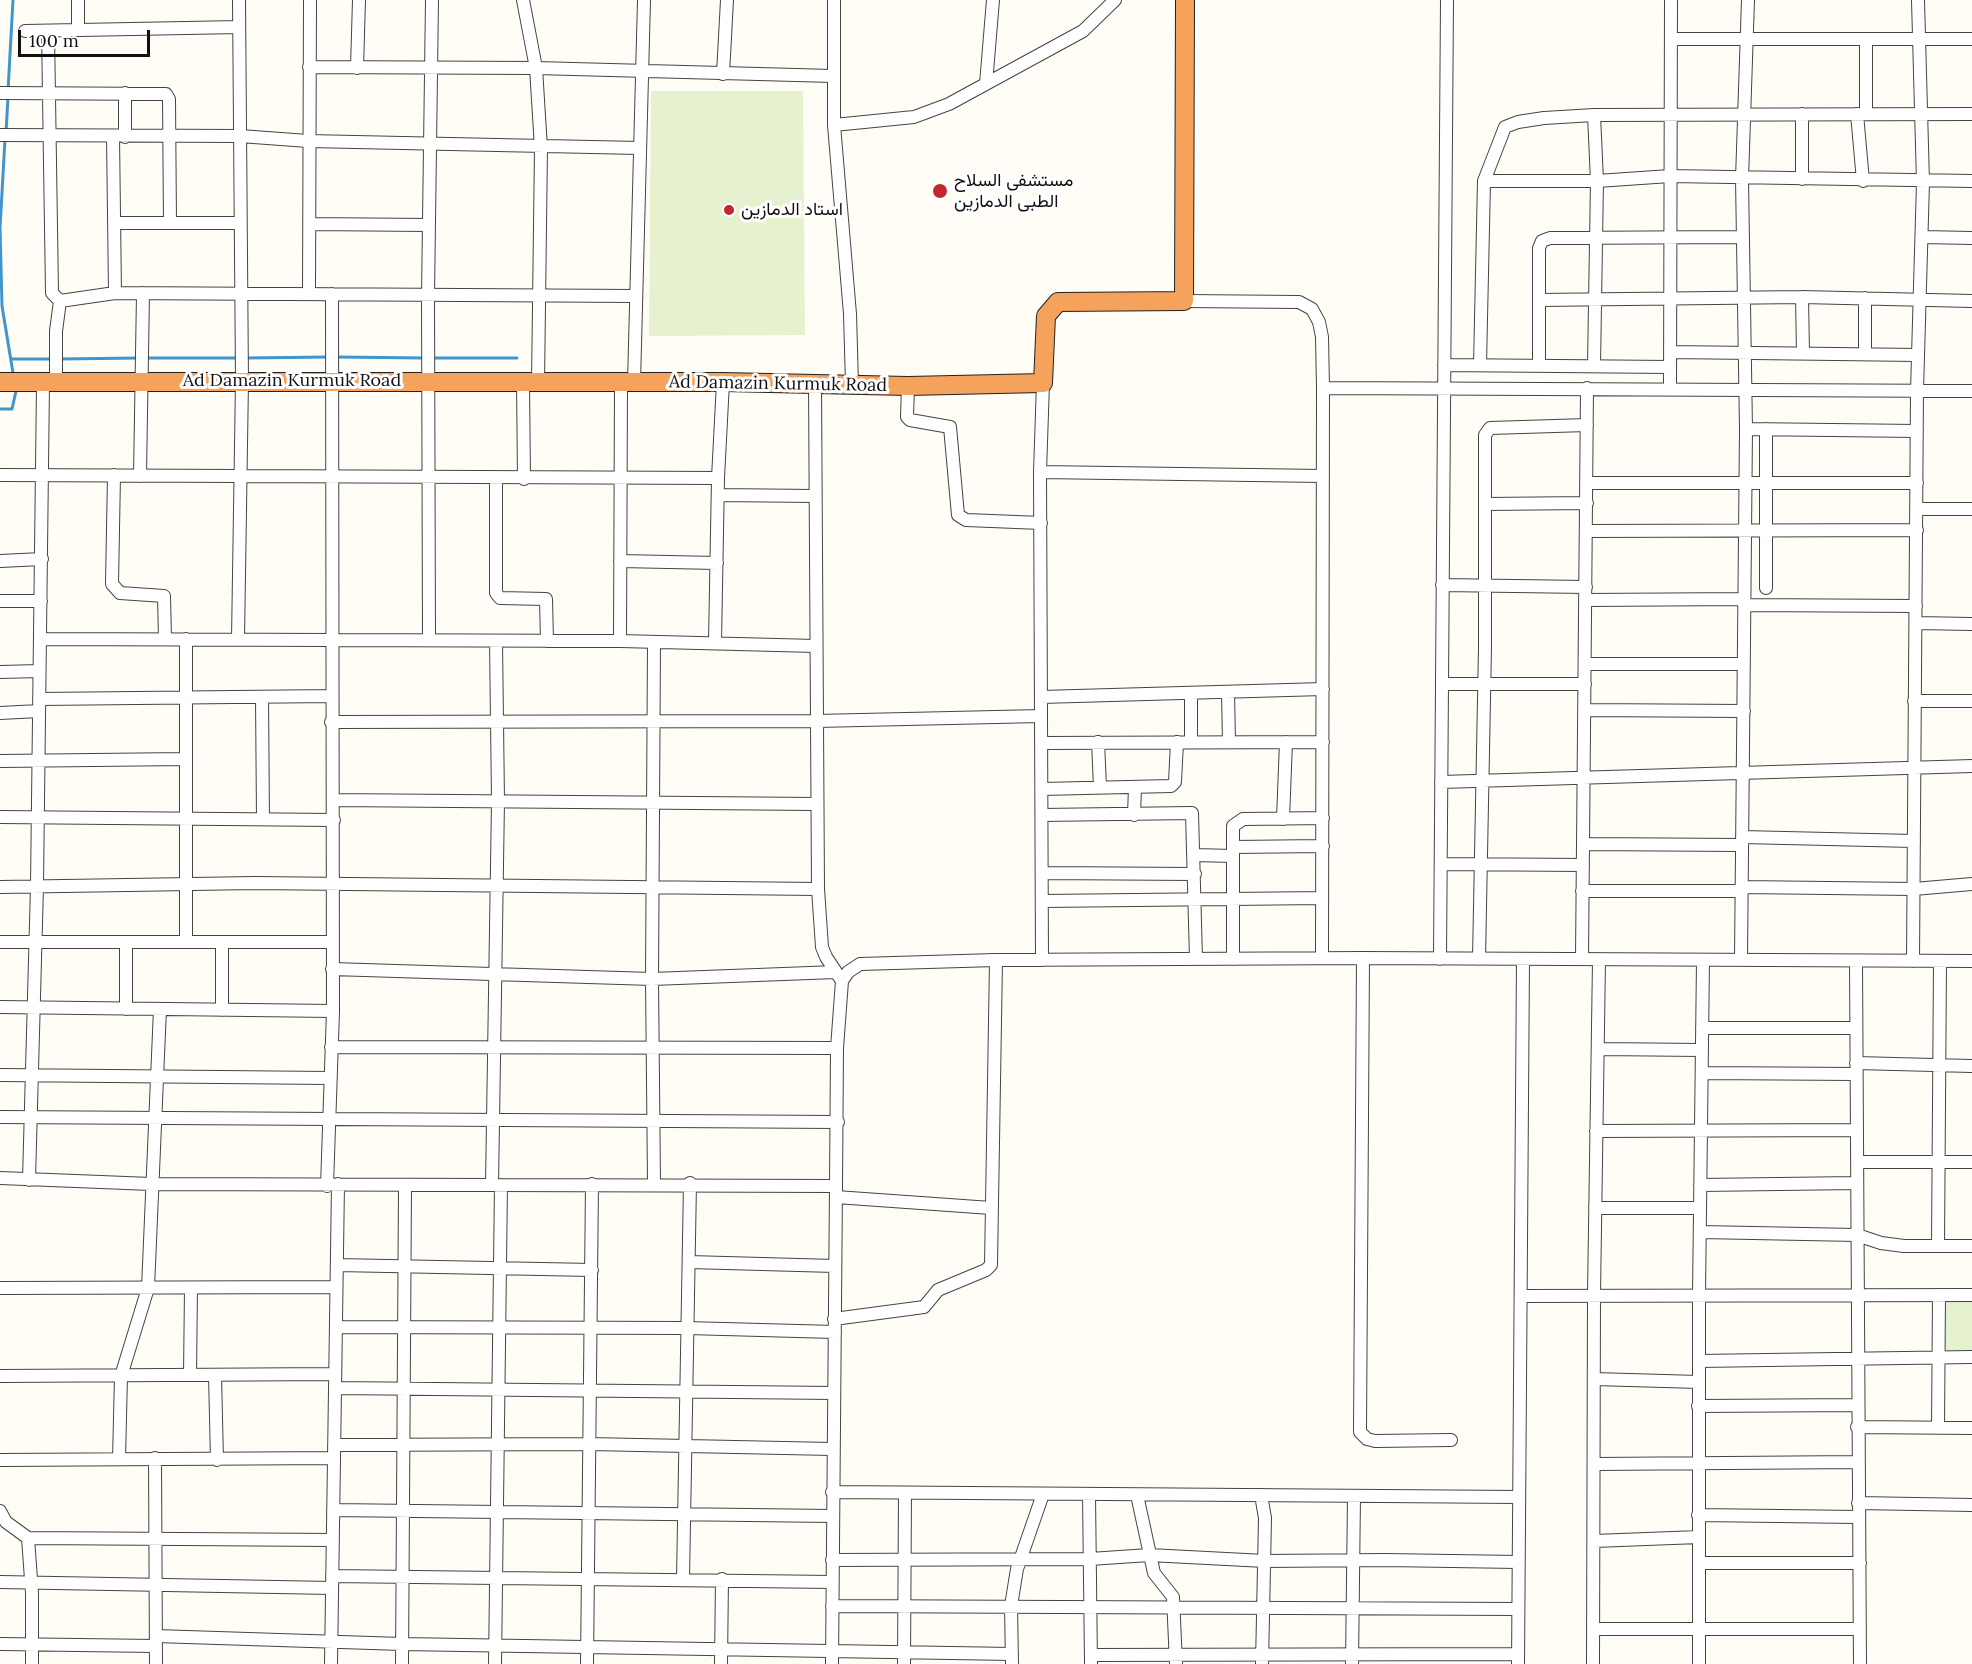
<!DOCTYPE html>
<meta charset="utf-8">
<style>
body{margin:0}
#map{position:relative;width:1972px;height:1664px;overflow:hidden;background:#fffdf5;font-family:Lora,serif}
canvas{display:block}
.scale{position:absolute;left:18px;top:30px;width:132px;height:27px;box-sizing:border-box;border:3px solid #111;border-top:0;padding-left:8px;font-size:18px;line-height:21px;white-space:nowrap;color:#111;-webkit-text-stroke:4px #fff;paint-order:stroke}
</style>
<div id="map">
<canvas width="1972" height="1664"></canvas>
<div class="scale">100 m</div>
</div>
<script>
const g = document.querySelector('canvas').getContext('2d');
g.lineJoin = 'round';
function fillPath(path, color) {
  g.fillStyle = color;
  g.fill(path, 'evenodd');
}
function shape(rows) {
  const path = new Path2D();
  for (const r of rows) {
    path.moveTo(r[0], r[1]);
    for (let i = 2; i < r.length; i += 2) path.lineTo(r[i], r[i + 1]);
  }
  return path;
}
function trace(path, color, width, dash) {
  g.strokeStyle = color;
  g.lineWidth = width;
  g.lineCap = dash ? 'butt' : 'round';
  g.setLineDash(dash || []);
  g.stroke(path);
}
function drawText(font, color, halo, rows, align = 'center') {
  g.font = font + ' Lora,Vazirmatn,serif';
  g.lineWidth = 6;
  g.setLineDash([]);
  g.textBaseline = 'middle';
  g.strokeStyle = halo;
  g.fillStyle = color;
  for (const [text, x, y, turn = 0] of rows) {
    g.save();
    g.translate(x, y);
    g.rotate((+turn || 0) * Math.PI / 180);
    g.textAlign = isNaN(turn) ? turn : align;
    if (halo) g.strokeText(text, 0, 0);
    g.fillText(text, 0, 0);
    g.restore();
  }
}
fillPath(shape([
 [651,91,803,91,805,335,649,336],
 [1942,1298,1972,1298,1972,1353,1943,1353]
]), '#e6f2cf');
trace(shape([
 [8,91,13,0],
 [6,133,8,97],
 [5,139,0,228,2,306,13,373],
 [336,357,425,358],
 [147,358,239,358],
 [246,358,329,357],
 [432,358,517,358],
 [11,359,51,359],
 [60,359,140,358],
 [0,409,12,409,16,391]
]), '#3f96cf', 3);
const minor = shape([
 [523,0,536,68,541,148,538,383],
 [834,0,834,125,850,314,852,384],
 [78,30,78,0],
 [25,31,239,27],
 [48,31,52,293,60,301,56,331,56,383],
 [1671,39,1972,39],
 [1866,39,1866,114],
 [309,67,536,68,833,76],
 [357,68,359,0],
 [723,74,727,0],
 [986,84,993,0],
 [0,93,166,94,169,99,170,223],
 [125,93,125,137],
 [1857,114,1863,181],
 [834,125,914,117,949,104,1083,31,1115,0],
 [0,135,240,136,308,141,639,148],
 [113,136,115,293],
 [1802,179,1802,114],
 [1484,181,1597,181,1670,176,1972,181],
 [114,223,240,223],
 [309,224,429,225],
 [1922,237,1972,238],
 [309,294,310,0],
 [1802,297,1803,353],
 [1865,298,1865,353],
 [1539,300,1802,297,1972,301],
 [60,301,115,293,635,296],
 [1184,301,1299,302,1312,309,1319,322,1322,337,1323,388,1972,391],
 [1670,352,1918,355],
 [1444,365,1670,367],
 [1480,365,1484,181,1505,127,1518,122,1544,118,1594,115,1972,114],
 [1539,366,1539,248,1542,241,1550,238,1742,237],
 [1594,366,1597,181,1594,115],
 [523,383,524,479],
 [634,383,644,0],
 [815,383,818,889,822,947,826,957,842,981],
 [908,386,907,417,910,420,950,427,958,515,966,520,1041,523],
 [1670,388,1671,0],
 [1746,429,1917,431],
 [1040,472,1323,476],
 [0,475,718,478],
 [114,475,112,584,120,593,164,596,165,639],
 [140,476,143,293],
 [496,479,496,593,500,598,546,599,547,641],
 [1587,483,1917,483],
 [718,495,814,496],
 [1485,504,1587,503],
 [1917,509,1972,509],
 [1586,531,1917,530],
 [0,561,42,559],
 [620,561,717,563],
 [1442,585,1586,587],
 [1766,588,1766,429],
 [1586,600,1744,599],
 [0,601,41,601],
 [1744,605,1916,606],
 [1916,623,1972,624],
 [40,639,620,641,816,646],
 [186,639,186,942],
 [238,639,242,381,239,0],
 [429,640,428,296,432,0],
 [620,641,621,384],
 [654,642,652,979,654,1183],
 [715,642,718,478,723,382],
 [1585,664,1744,664],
 [0,672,39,671],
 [1442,684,1585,684],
 [1228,692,1229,742],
 [1191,693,1191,742],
 [1041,697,1323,689],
 [262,698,263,819],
 [39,699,331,696],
 [1914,701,1972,701],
 [1585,710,1744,711],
 [0,713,39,711],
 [331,722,816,721,1041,716],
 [1098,742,1100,787],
 [1041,743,1323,742],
 [0,761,186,759],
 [1441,782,1972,766],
 [1042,789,1171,786,1175,782,1177,742],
 [334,800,817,804],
 [1042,815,1192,813,1196,959],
 [1134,815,1135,787],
 [0,817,334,820],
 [1283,819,1286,742],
 [1742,837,1914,841],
 [1583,844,1742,845],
 [1233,847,1323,846],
 [1194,855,1233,856],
 [1441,864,1583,865],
 [1042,873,1195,874],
 [0,887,255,883,818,889],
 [1741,887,1914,889,1972,884],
 [1582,891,1741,891],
 [1042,901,1322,898],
 [0,942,332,942],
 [1322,958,1323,388],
 [1363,958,1360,1432,1367,1439,1375,1441,1451,1440],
 [1233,959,1233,826,1243,819,1323,818],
 [1440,959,1447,0],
 [1479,959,1485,647,1485,435,1490,428,1587,425],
 [1582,959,1587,388],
 [1042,960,1040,472,1043,383],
 [1741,960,1746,429,1742,179,1748,0],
 [1856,961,1860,1664],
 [1913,961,1917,391,1923,182,1918,0],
 [332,969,652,979,836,972],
 [0,1007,333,1011],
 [126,1009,126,943],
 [222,1010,222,942],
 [1702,1028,1856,1028],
 [331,1047,837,1048],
 [1599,1049,1702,1050],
 [1856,1063,1972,1066],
 [1702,1073,1856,1074],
 [0,1075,330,1078],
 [0,1117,838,1122],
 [1596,1131,1857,1130],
 [1857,1162,1972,1162],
 [0,1178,151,1184,836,1186,832,1664],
 [29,1180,37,886,43,383],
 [492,1185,498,801,496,641],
 [1700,1185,1857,1183],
 [327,1186,333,1011,332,294],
 [836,1186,837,1048,842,981,848,972,860,964,996,960,1363,958,1972,961],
 [836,1197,991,1208],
 [1595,1208,1700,1208],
 [1700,1232,1857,1235,1881,1243,1904,1246,1972,1246],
 [1938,1246,1940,961],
 [689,1262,835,1266],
 [337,1265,592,1270],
 [0,1288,336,1287],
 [1522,1296,1972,1295],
 [834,1319,924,1307,938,1290,986,1270,991,1265,996,960],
 [336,1327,687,1328,835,1332],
 [1699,1361,1972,1357],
 [190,1375,191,1288],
 [215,1375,217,1460],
 [0,1376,335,1374],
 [1594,1379,1699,1382],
 [335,1388,834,1393],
 [1698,1406,1858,1405],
 [1857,1427,1972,1428],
 [1938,1428,1939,1295],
 [334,1445,590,1444,832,1449],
 [155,1458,156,1664],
 [119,1459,121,1376,148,1288,160,1009],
 [0,1460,334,1458],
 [1595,1464,1858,1462],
 [832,1492,1519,1497],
 [1089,1494,1091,1664],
 [1137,1495,1154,1573,1173,1597,1176,1664],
 [1261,1495,1265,1518,1262,1664],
 [1858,1503,1972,1505],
 [333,1510,832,1516],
 [0,1511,6,1522,28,1538,333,1540],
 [1698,1515,1858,1517],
 [28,1538,32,1593,32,1664],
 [1594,1541,1699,1537],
 [832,1560,1090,1559,1149,1555,1265,1561,1385,1560,1518,1562],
 [1699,1563,1860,1563],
 [332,1576,832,1582],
 [683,1579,690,1183],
 [0,1582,332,1588],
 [832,1606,1518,1609],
 [1593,1629,1860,1629],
 [156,1636,402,1644,1012,1654],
 [0,1644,156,1646],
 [1092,1655,1518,1654],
 [331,1664,338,1184],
 [402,1664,405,1186],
 [495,1664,501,1185],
 [587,1664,592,1184],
 [721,1664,722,1579],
 [904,1664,905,1493],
 [1012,1664,1011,1606,1017,1569,1043,1494],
 [1352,1664,1354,1496],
 [1518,1664,1523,959],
 [1593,1664,1594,1295,1599,960],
 [1699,1664,1699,1295,1703,960]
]);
const highway = shape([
 [0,382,723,382,908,386,1043,383,1046,316,1058,302,1184,301,1185,0]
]);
trace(minor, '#444', 14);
trace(highway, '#222', 20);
trace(minor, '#fff', 12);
trace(highway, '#f5a25d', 18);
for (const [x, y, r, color] of [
 [940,191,8,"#c4262e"],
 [729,210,6,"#c4262e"]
]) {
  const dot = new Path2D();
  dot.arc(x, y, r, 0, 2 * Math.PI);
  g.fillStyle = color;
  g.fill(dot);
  trace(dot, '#fff', 2);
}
drawText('18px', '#111', '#fff', [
 ["مستشفى السلاح",954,181],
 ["الطبى الدمازين",954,202],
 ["استاد الدمازين",741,210]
], 'left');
drawText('18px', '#111', '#fff', [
 ["Ad Damazin Kurmuk Road",292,381],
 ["Ad Damazin Kurmuk Road",778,384,1]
]);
</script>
